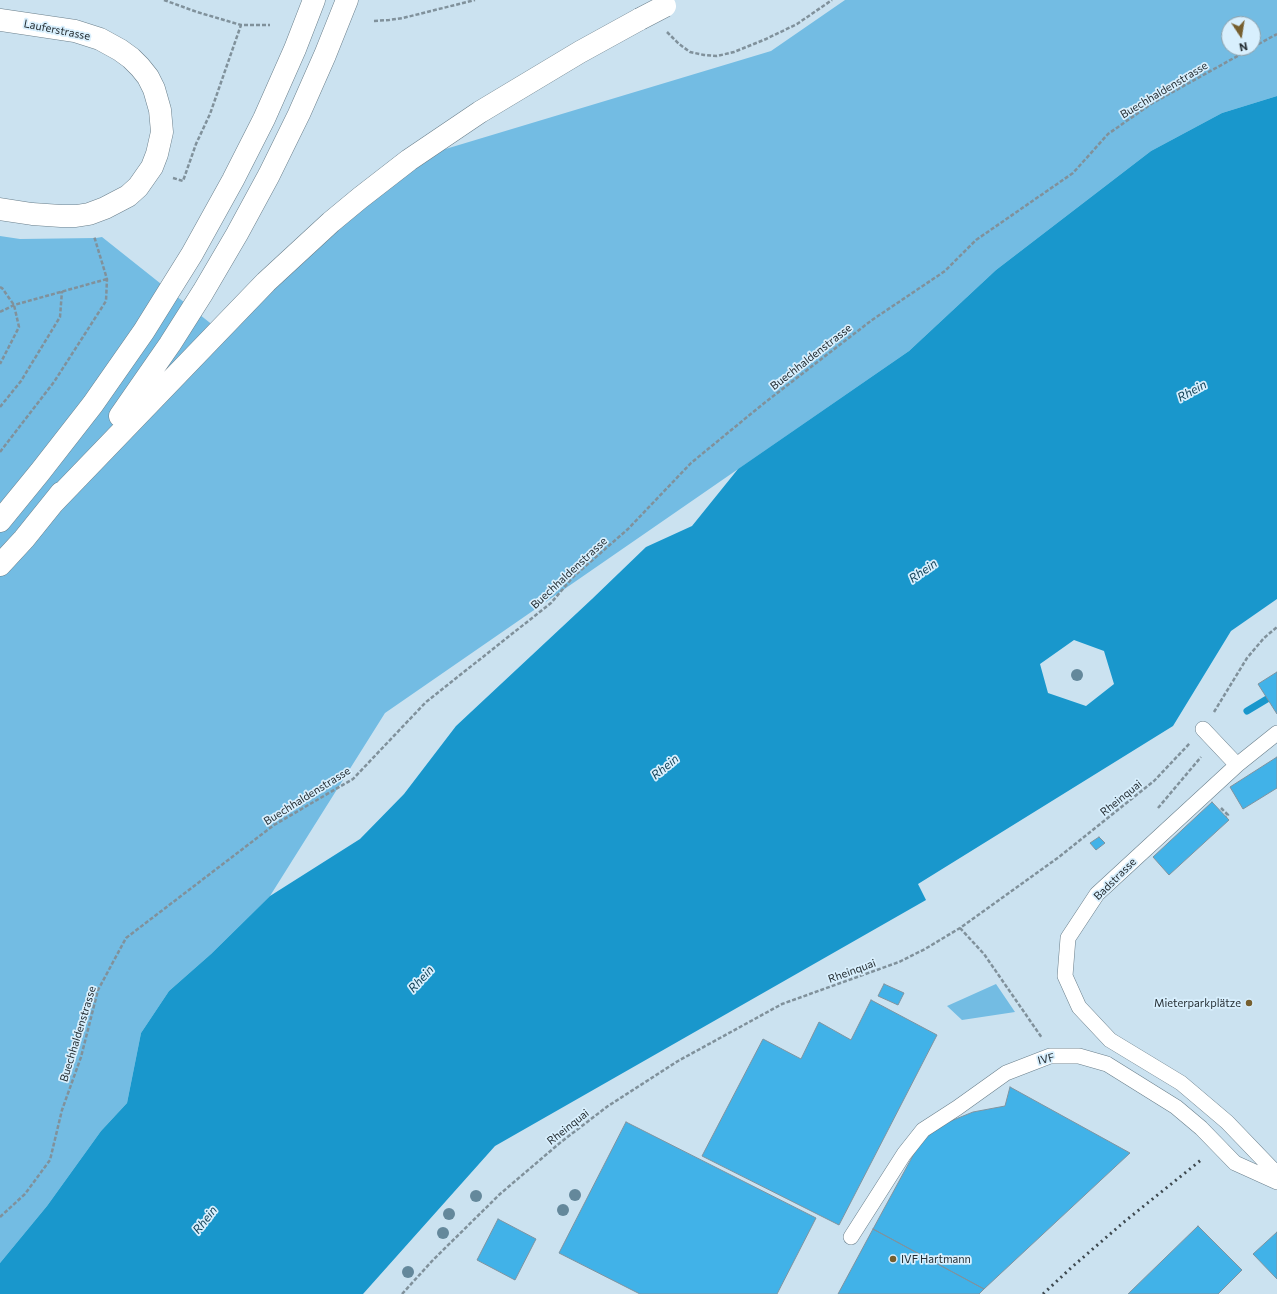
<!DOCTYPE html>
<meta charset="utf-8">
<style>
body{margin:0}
#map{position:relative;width:1277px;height:1294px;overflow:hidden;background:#cbe2f0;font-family:Commissioner,sans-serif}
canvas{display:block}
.north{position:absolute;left:1221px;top:16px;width:40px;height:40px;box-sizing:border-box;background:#d8effd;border:1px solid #90a2ac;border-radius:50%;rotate:168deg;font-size:11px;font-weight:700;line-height:16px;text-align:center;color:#252e33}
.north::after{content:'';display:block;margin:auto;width:14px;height:18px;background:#765f2f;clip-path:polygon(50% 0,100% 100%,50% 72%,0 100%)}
</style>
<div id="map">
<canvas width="1277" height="1294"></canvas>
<div class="north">N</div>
</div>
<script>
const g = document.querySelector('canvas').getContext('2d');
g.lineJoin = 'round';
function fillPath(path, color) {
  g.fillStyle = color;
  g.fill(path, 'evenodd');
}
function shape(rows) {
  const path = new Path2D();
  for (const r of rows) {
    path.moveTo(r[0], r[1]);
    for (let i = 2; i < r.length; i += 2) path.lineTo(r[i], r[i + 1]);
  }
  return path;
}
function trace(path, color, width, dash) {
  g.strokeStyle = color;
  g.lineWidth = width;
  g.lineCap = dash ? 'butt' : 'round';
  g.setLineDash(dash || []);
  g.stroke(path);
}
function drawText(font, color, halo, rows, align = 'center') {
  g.font = font + ' Commissioner,sans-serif';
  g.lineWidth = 3.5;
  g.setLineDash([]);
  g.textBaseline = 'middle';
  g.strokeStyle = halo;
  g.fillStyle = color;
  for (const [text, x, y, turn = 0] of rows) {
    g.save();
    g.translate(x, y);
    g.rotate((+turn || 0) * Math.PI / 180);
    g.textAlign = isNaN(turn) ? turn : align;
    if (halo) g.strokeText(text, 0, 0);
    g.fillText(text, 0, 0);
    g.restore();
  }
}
fillPath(shape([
 [845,0,1277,0,1277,96,1222,113,1151,151,996,270,909,351,385,713,270,896,211,954,169,991,141,1033,127,1103,101,1131,47,1206,0,1263,0,236,20,239,96,238,102,237,219,330,409,160,771,51],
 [1229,24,1253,24,1253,48,1229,48],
 [996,984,1015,1012,962,1020,947,1006]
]), '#73bce3');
fillPath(shape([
 [1277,96,1277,599,1231,631,1173,726,918,884,926,900,495,1146,363,1294,0,1294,0,1263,47,1206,101,1131,127,1103,141,1033,169,991,211,954,270,896,360,839,404,794,456,726,592,599,646,547,692,526,738,469,909,351,996,270,1151,151,1222,113],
 [1074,640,1104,651,1114,684,1086,706,1048,693,1040,664]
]), '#1997cc');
trace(shape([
 [1247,711,1267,699]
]), '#1997cc', 7);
const building = shape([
 [1277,672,1277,714,1258,684,1277,672],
 [1277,757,1277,788,1243,809,1230,787,1277,757],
 [1212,802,1229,820,1169,875,1153,857,1212,802],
 [1099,837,1105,843,1096,850,1090,843,1099,837],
 [884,984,904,993,898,1005,878,996,884,984],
 [871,1000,937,1035,839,1225,702,1156,763,1039,801,1059,819,1022,851,1040,871,1000],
 [1010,1087,1130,1153,984,1289,873,1229,916,1150,936,1127,973,1112,1005,1106,1010,1087],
 [626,1122,816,1218,777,1294,640,1294,559,1253,626,1122],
 [498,1219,536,1239,515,1280,477,1260,498,1219],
 [1198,1226,1242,1270,1218,1294,1128,1294,1198,1226],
 [873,1229,984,1289,979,1294,838,1294,873,1229],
 [1277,1232,1277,1279,1253,1254,1277,1232]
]);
fillPath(building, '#41b2e8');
trace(building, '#7e93a0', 1);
const lane = shape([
 [1203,729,1237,765,1097,894,1068,938,1065,976,1079,1007,1110,1040,1181,1083,1227,1122,1277,1174],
 [1237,765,1277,733],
 [851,1237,904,1154,923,1130,957,1108,1006,1073,1050,1056,1079,1056,1107,1064,1176,1107,1201,1128,1235,1163,1277,1182]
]);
const secondary = shape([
 [0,20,75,31,100,39,120,50,131,58,140,67,148,77,154,89,160,110,162,132,157,154,152,167,138,187,128,196,105,208,89,214,76,216,61,216,32,214,0,209]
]);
const highway = shape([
 [120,416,170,344,203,292,237,234,269,175,299,114,325,55,347,0],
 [53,503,266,282,331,222,360,198,409,160,480,112,580,52,640,19],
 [0,521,40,472,93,404,144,331,192,254,233,180,264,119,295,49,314,0],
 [0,565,24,539,61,493]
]);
trace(lane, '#6a7f8b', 16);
trace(secondary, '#6a7f8b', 23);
trace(highway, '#6a7f8b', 23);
trace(shape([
 [164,0,197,12,241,25,270,25],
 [374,21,389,20,403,18,475,0],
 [667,32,679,44,690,52,704,55,717,56,734,52,766,39,797,24,832,0],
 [1253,47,1277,34],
 [173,178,183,181,196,144,210,114,241,25],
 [0,287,2,288,14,305,19,327,0,364],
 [0,312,14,305,107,279],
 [0,407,21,381,60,317,62,291],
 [0,452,54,382,106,301,107,279,94,236],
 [1214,712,1247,658,1264,638,1277,627],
 [1158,808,1201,757],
 [1221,808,1228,815,1226,817],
 [960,928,984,954,1042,1038],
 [0,1217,25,1194,50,1160,62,1110,81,1057,98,990,126,938,274,825,353,779,426,702,551,603,573,577,628,529,691,463,763,404,872,320,945,271,976,240,1073,173,1108,134,1151,104,1252,48],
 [402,1294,433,1260,500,1194,561,1142,608,1106,678,1061,782,1004,899,962,925,949,960,928,1059,857,1154,781,1190,743]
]), '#80919b', 2.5, [4, 2]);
trace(lane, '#fff', 15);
trace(secondary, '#fff', 22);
trace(highway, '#fff', 22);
trace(shape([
 [1043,1294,1072,1267,1124,1222,1201,1160]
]), '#3e494f', 3, [2, 4]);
const highwayBridge = shape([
 [640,19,665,6]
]);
trace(highwayBridge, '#6a7f8b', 23, []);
trace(highwayBridge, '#fff', 22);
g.fillStyle = '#64889b';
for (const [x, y] of [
 [1077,675],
 [575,1195],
 [476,1196],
 [563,1210],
 [449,1214],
 [443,1233],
 [408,1272]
]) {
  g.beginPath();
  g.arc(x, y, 6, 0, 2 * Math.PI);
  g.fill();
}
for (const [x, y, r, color] of [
 [1249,1003,4,"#765f2f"],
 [893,1259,4,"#765f2f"]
]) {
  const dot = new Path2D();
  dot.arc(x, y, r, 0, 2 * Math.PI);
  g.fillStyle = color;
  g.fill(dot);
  trace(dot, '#d8effd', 1.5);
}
drawText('11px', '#252e33', '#d8effd', [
 ["Lauferstrasse",57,30,11],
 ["Buechhaldenstrasse",1164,90,-31],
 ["Buechhaldenstrasse",811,357,-38],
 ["Buechhaldenstrasse",569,573,-43],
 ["Buechhaldenstrasse",307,796,-32],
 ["Rheinquai",1121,798,-39],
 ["Badstrasse",1115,879,-45],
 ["Rheinquai",852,971,-20],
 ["Buechhaldenstrasse",78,1034,-73],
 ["IVF",1046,1059,-14],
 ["Rheinquai",568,1127,-38]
]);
drawText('11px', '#252e33', '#d8effd', [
 ["Mieterparkplätze",1241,1003],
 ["IVF Hartmann",901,1259,"left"]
], 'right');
drawText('italic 12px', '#0e3e54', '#d8effd', [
 ["Rhein",1192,391,-29],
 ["Rhein",923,571,-35],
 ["Rhein",665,767,-40],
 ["Rhein",421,979,-48],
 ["Rhein",205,1220,-52]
]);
</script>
